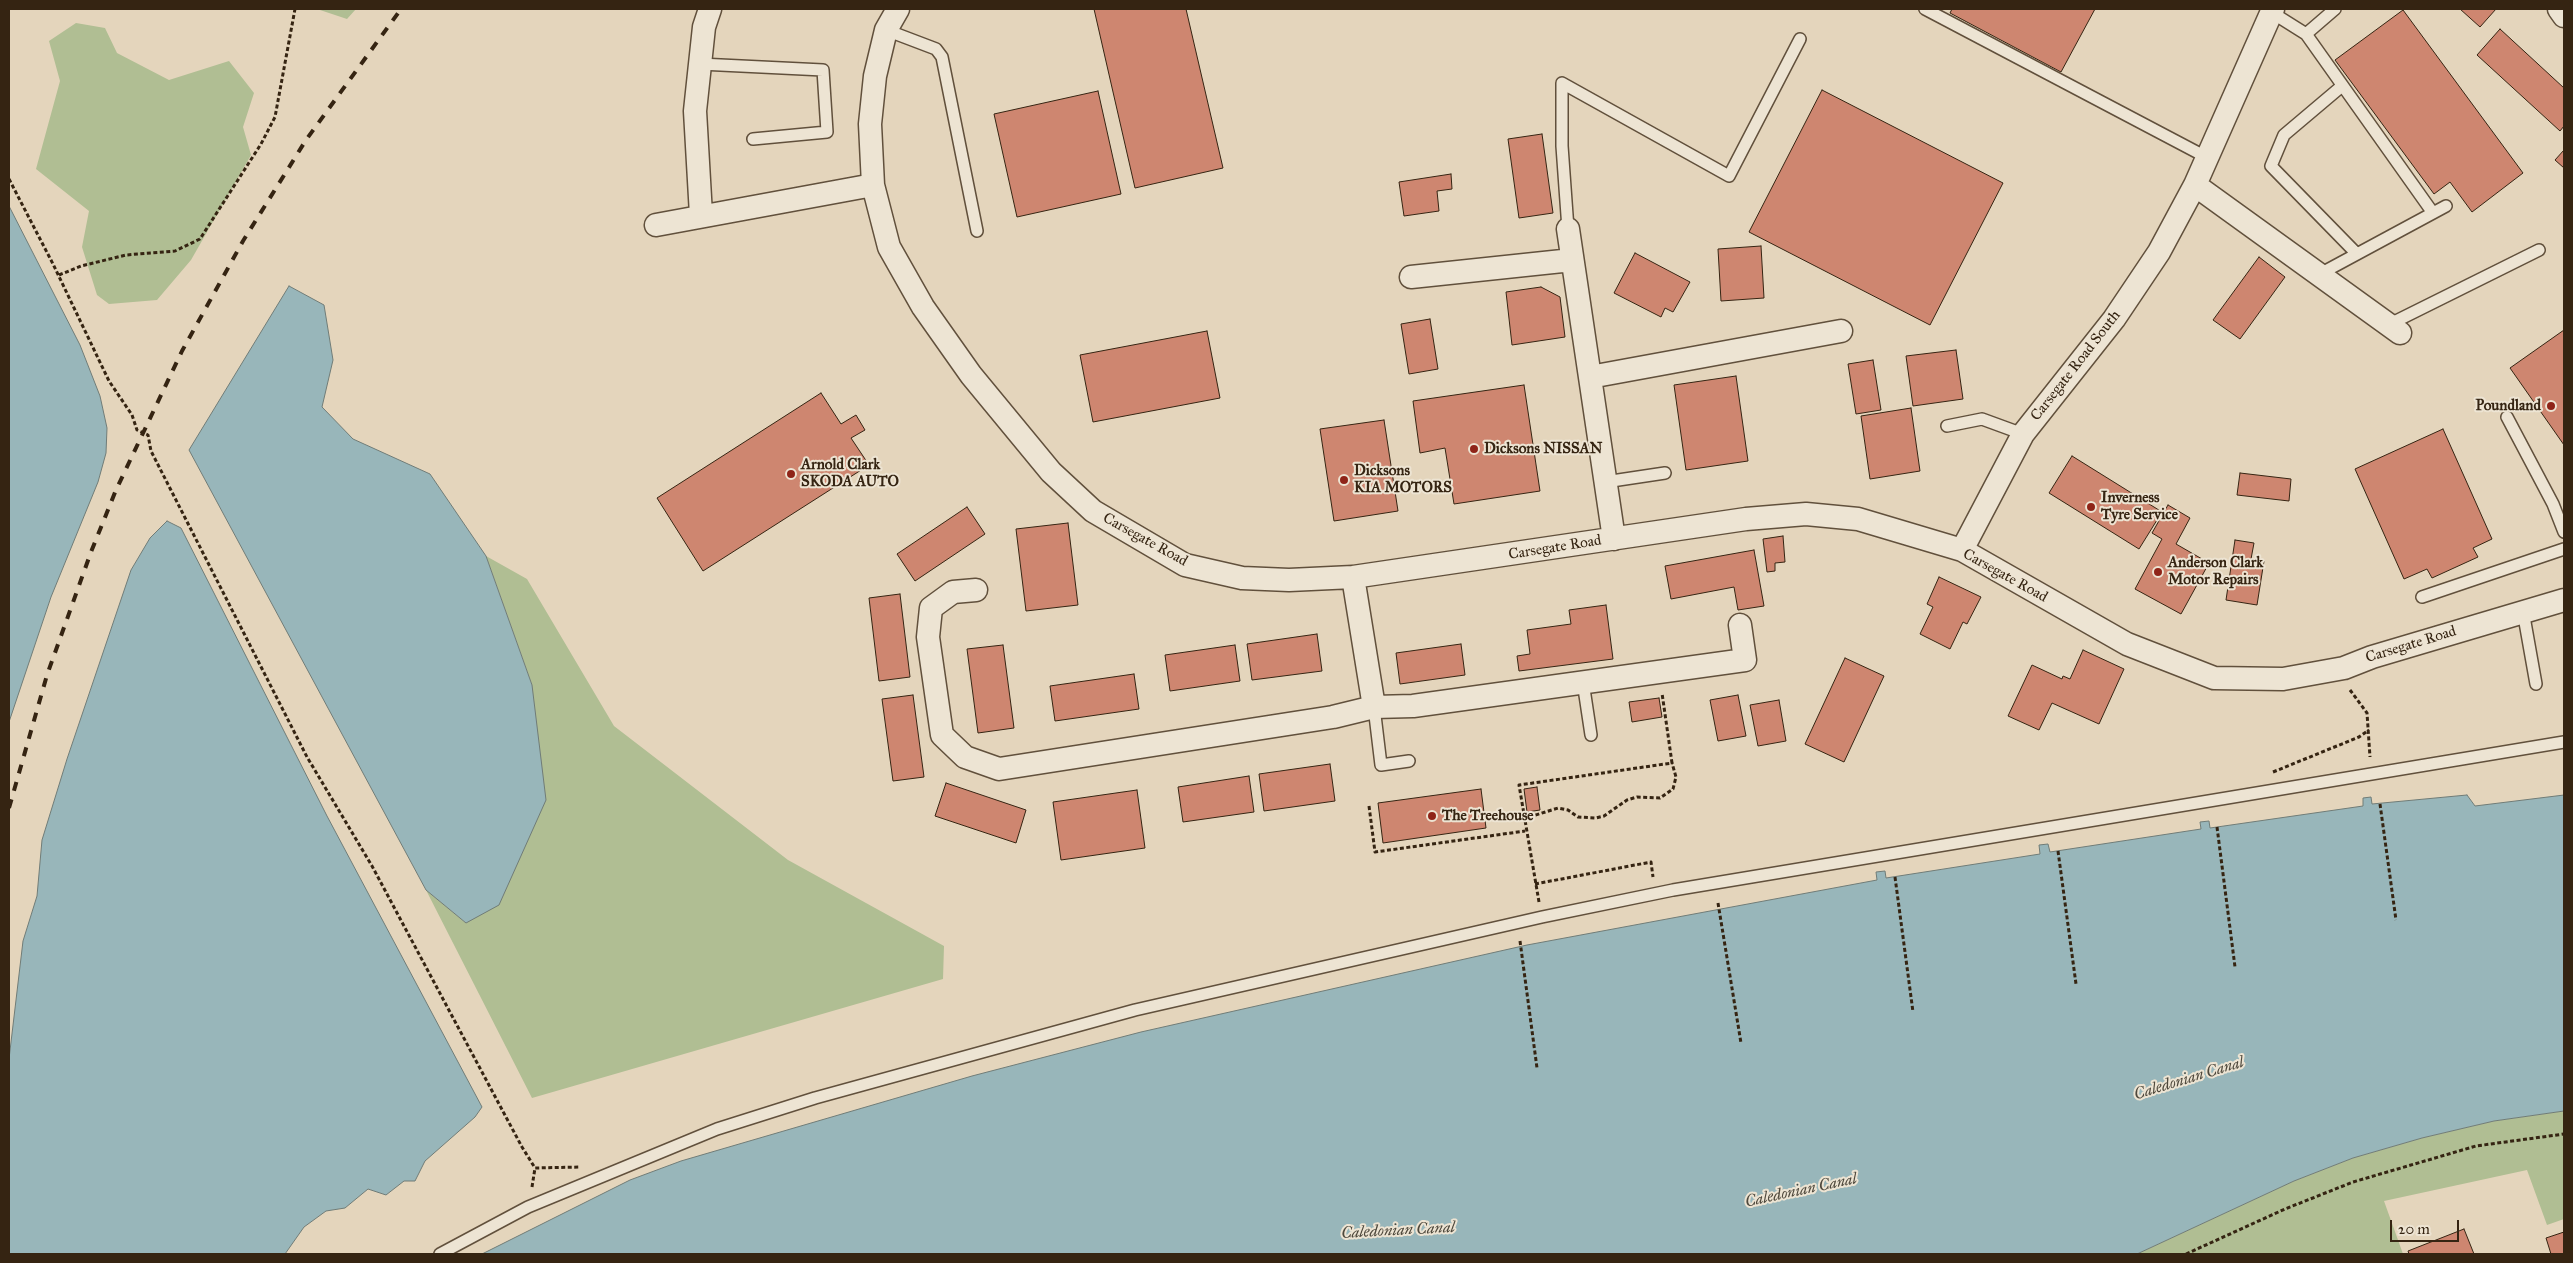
<!DOCTYPE html>
<style>
body{margin:0}
#map{position:relative;width:2573px;height:1263px;overflow:hidden;background:#e4d5bc;font-family:"IM FELL Great Primer",serif}
canvas{display:block}
.frame{position:absolute;inset:0;border:10px solid #352412;pointer-events:none}
.scale{position:absolute;left:2390px;top:1220px;width:69px;height:22px;box-sizing:border-box;border:2px solid #352412;border-top:0;padding-left:6px;font-size:15px;line-height:18px;white-space:nowrap;color:#352412;-webkit-text-stroke:4px #ede4d3;paint-order:stroke}
</style>
<div id="map">
<canvas width="2573" height="1263"></canvas>
<div class="frame"></div>
<div class="scale">20 m</div>
</div>
<script>
const g = document.querySelector('canvas').getContext('2d');
g.lineJoin = 'round';
function fillPath(path, color) {
  g.fillStyle = color;
  g.fill(path, 'evenodd');
}
function shape(rows) {
  const path = new Path2D();
  for (const r of rows) {
    path.moveTo(r[0], r[1]);
    for (let i = 2; i < r.length; i += 2) path.lineTo(r[i], r[i + 1]);
  }
  return path;
}
function trace(path, color, width, dash) {
  g.strokeStyle = color;
  g.lineWidth = width;
  g.lineCap = dash ? 'butt' : 'round';
  g.setLineDash(dash || []);
  g.stroke(path);
}
function drawText(font, color, halo, rows, align = 'center') {
  g.font = font + ' "IM FELL Great Primer",serif';
  g.lineWidth = 4;
  g.setLineDash([]);
  g.textBaseline = 'middle';
  g.strokeStyle = halo;
  g.fillStyle = color;
  for (const [text, x, y, turn = 0] of rows) {
    g.save();
    g.translate(x, y);
    g.rotate((+turn || 0) * Math.PI / 180);
    g.textAlign = isNaN(turn) ? turn : align;
    if (halo) g.strokeText(text, 0, 0);
    g.fillText(text, 0, 0);
    g.restore();
  }
}
fillPath(shape([
 [317,9,356,9,347,19],
 [76,23,105,28,117,53,169,80,229,61,254,93,243,127,251,155,191,260,157,300,109,304,97,295,82,247,89,211,36,169,60,81,49,41],
 [486,556,527,579,614,726,788,860,944,946,943,979,532,1098,426,890,466,923,532,685],
 [2564,1111,2564,1219,2547,1225,2527,1170,2384,1201,2403,1254,2137,1254,2294,1181,2353,1158,2422,1138,2494,1121]
]), '#b0be93');
const water = shape([
 [9,206,80,345,100,396,107,428,106,453,98,482,51,597,9,722,9,206],
 [289,286,324,305,333,360,322,407,353,439,430,474,486,556,532,685,546,800,499,905,466,923,426,890,189,450,289,286],
 [167,521,181,528,327,816,482,1107,475,1117,425,1161,415,1181,404,1181,386,1195,368,1189,345,1208,326,1211,304,1227,285,1254,9,1254,9,1059,23,941,37,896,42,840,67,759,131,570,150,538,167,521],
 [2467,795,2475,806,2564,795,2564,1111,2494,1121,2422,1138,2353,1158,2294,1181,2137,1254,482,1254,630,1180,681,1161,972,1076,1141,1032,1527,945,1877,880,1876,872,1885,871,1886,878,2040,854,2039,845,2048,844,2050,852,2201,829,2200,822,2209,821,2210,828,2363,806,2363,798,2371,797,2372,804,2467,795]
]);
fillPath(water, '#98b6ba');
trace(water, '#707c77', 1);
const building = shape([
 [1094,9,1186,9,1223,168,1135,188,1094,9],
 [1952,9,2095,9,2061,72,1950,13,1952,9],
 [2460,9,2496,9,2480,27,2460,9],
 [2403,10,2523,173,2472,212,2450,182,2434,194,2335,60,2403,10],
 [2500,29,2564,88,2564,126,2560,131,2477,55,2500,29],
 [1822,90,2003,183,1930,325,1749,232,1822,90],
 [1098,91,1121,194,1017,217,994,114,1098,91],
 [1542,134,1553,213,1519,218,1508,139,1542,134],
 [2564,150,2564,168,2555,160,2564,150],
 [1451,174,1452,189,1437,191,1439,211,1404,216,1399,182,1451,174],
 [1761,246,1764,298,1721,301,1718,249,1761,246],
 [1635,253,1690,282,1673,312,1665,308,1661,317,1614,293,1635,253],
 [2259,257,2285,277,2240,339,2213,320,2259,257],
 [1541,287,1560,297,1565,337,1512,345,1506,292,1541,287],
 [1430,319,1438,369,1409,374,1401,324,1430,319],
 [2564,330,2564,445,2510,368,2564,330],
 [1207,331,1220,398,1093,422,1080,355,1207,331],
 [1956,350,1963,399,1913,406,1906,356,1956,350],
 [1873,360,1881,410,1856,414,1848,364,1873,360],
 [1736,376,1748,461,1686,470,1674,385,1736,376],
 [1524,385,1540,491,1454,504,1445,448,1420,453,1413,401,1524,385],
 [821,393,841,424,856,415,865,430,851,438,869,465,703,571,657,498,821,393],
 [1911,408,1920,471,1870,479,1861,416,1911,408],
 [1384,420,1398,511,1334,521,1320,429,1384,420],
 [2443,429,2492,539,2473,548,2478,557,2432,578,2427,569,2404,579,2355,469,2443,429],
 [2072,456,2162,512,2139,549,2049,493,2072,456],
 [2240,473,2291,479,2289,501,2237,495,2240,473],
 [2168,505,2190,518,2176,544,2209,563,2181,614,2135,589,2162,539,2152,533,2168,505],
 [967,507,985,534,915,581,897,554,967,507],
 [1068,523,1078,605,1026,611,1016,529,1068,523],
 [1783,536,1785,562,1775,563,1775,571,1767,572,1763,539,1783,536],
 [2235,540,2254,543,2251,559,2264,561,2257,605,2226,600,2235,540],
 [1754,550,1764,606,1738,610,1734,587,1671,599,1665,566,1754,550],
 [1939,577,1981,597,1967,624,1963,622,1950,649,1920,634,1933,607,1927,604,1939,577],
 [900,594,910,677,879,681,869,598,900,594],
 [1606,605,1613,659,1519,671,1517,656,1530,654,1527,630,1571,624,1569,610,1606,605],
 [1317,634,1322,671,1252,680,1247,644,1317,634],
 [1461,644,1465,675,1400,684,1396,653,1461,644],
 [1003,645,1014,728,978,733,967,649,1003,645],
 [1235,645,1240,681,1170,691,1165,655,1235,645],
 [2083,650,2124,669,2099,724,2052,703,2039,730,2008,716,2032,665,2062,679,2063,676,2070,679,2083,650],
 [1845,658,1884,676,1844,762,1805,744,1845,658],
 [1134,674,1139,709,1055,721,1050,686,1134,674],
 [913,695,924,777,893,781,882,699,913,695],
 [1738,695,1746,736,1718,741,1710,700,1738,695],
 [1659,698,1662,717,1632,722,1629,702,1659,698],
 [1779,700,1786,741,1758,746,1750,705,1779,700],
 [1330,764,1335,801,1264,811,1259,774,1330,764],
 [1249,776,1254,812,1183,822,1178,787,1249,776],
 [946,783,1026,810,1016,843,935,816,946,783],
 [1537,787,1540,810,1527,812,1524,789,1537,787],
 [1481,789,1486,828,1383,843,1378,803,1481,789],
 [1137,790,1145,848,1061,860,1053,802,1137,790],
 [2464,1229,2474,1254,2409,1254,2408,1251,2464,1229],
 [2564,1232,2564,1254,2551,1254,2546,1238,2564,1232]
]);
fillPath(building, '#ce8670');
trace(building, '#352412', 1);
const lane = shape([
 [1925,9,2208,158],
 [2271,12,2306,34,2433,213],
 [886,30,936,49,942,57,977,231],
 [2306,34,2335,9],
 [700,64,823,70,827,132,753,139],
 [2342,86,2284,135,2271,166,2356,253],
 [1568,229,1562,146,1562,83,1729,176,1800,39],
 [2318,275,2446,206],
 [2388,325,2539,250],
 [2507,417,2553,504,2564,532],
 [1947,426,1982,419,2023,434],
 [1605,482,1665,473],
 [2422,597,2564,549],
 [2523,611,2536,684],
 [1583,682,1591,735],
 [1374,707,1381,765,1409,761],
 [440,1254,528,1207,717,1129,815,1098,1135,1010,1542,917,1673,890,2564,742]
]);
const street = shape([
 [898,9,886,30,875,76,870,124,873,185,889,247,923,307,971,375,1051,472,1093,511,1185,565,1242,578,1289,580,1353,577,1746,519,1806,514,1858,519,1962,550,2127,644,2214,678,2283,679,2344,668,2372,657,2564,600],
 [2559,9,2564,16],
 [2195,185,2400,333],
 [701,215,695,111,704,27,710,9],
 [656,225,873,185],
 [1568,229,1614,539],
 [1411,277,1572,260],
 [1590,377,1841,331],
 [1962,550,2023,434,2114,319,2159,252,2195,185,2273,9],
 [1353,577,1374,707],
 [976,590,953,592,931,608,928,637,942,735,965,757,999,769,1333,717,1374,707,1413,706,1745,660,1740,625]
]);
trace(lane, '#61503c', 14);
trace(street, '#61503c', 25);
trace(shape([
 [9,179,53,264,109,381,132,415,137,430,148,435,151,451,307,757,372,866,522,1147,535,1168,580,1167],
 [59,275,81,266,126,255,175,251,200,239,261,144,275,117,295,9],
 [2350,690,2367,713,2370,757],
 [2273,772,2359,737,2369,730],
 [2380,804,2396,920],
 [1369,806,1375,852,1525,831],
 [1523,819,1558,808,1568,810,1578,817,1596,818,1604,816,1627,800,1637,797,1660,798,1673,789,1676,777,1672,763],
 [2217,827,2235,967],
 [2058,851,2076,984],
 [1895,877,1913,1012],
 [1535,884,1651,862,1653,877],
 [1539,902,1519,785,1672,763,1662,693],
 [1718,903,1741,1043],
 [1520,941,1537,1068],
 [532,1187,535,1168],
 [2186,1254,2285,1209,2353,1182,2476,1146,2564,1134]
]), '#352412', 3, [4, 2.5]);
trace(lane, '#ede4d3', 11);
trace(street, '#ede4d3', 22);
trace(shape([
 [9,808,47,675,91,552,116,490,182,351,243,241,306,140,401,9]
]), '#352412', 4, [9, 9]);
for (const [x, y, r, color] of [
 [2551,406,5,"#8f2418"],
 [1474,449,5,"#8f2418"],
 [791,474,5,"#8f2418"],
 [1344,480,5,"#8f2418"],
 [2091,507,5,"#8f2418"],
 [2158,572,5,"#8f2418"],
 [1432,816,5,"#8f2418"]
]) {
  const dot = new Path2D();
  dot.arc(x, y, r, 0, 2 * Math.PI);
  g.fillStyle = color;
  g.fill(dot);
  trace(dot, '#ede4d3', 2);
}
drawText('15px', '#352412', '#ede4d3', [
 ["Carsegate Road South",2076,366,-52],
 ["Carsegate Road",1145,540,29],
 ["Carsegate Road",1555,548,-9],
 ["Carsegate Road",2005,576,29],
 ["Carsegate Road",2411,645,-17]
]);
drawText('bold 15px', '#352412', '#ede4d3', [
 ["Poundland",2541,406,"right"],
 ["Dicksons NISSAN",1484,449],
 ["Arnold Clark",801,465],
 ["SKODA AUTO",801,482],
 ["Dicksons",1354,471],
 ["KIA MOTORS",1354,488],
 ["Inverness",2101,498],
 ["Tyre Service",2101,515],
 ["Anderson Clark",2168,563],
 ["Motor Repairs",2168,580],
 ["The Treehouse",1442,816]
], 'left');
drawText('italic 16px', '#4e483c', '#ede4d3', [
 ["Caledonian Canal",2189,1079,-17],
 ["Caledonian Canal",1801,1191,-12],
 ["Caledonian Canal",1398,1231,-3]
]);
</script>
